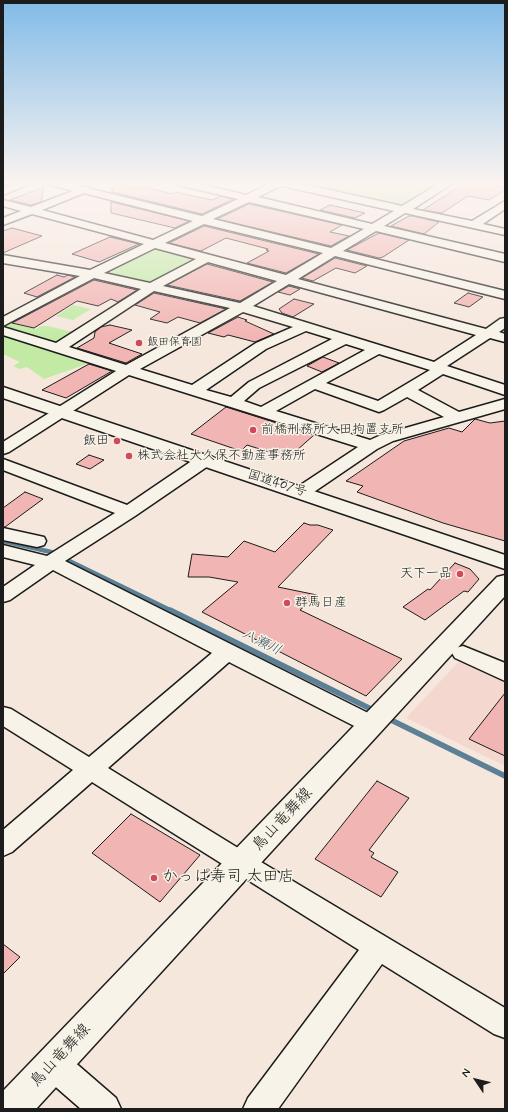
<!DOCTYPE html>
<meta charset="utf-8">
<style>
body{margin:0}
#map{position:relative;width:508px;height:1112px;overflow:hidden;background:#f6e7dd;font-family:Mynerve,sans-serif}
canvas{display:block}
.frame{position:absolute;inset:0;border:4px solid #1c1c1c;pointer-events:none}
.north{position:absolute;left:456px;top:1060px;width:40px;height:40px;-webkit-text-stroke:3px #f7f3e8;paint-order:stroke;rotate:305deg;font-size:11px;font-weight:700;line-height:16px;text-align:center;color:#1c1c1c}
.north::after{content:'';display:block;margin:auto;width:14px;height:18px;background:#1c1c1c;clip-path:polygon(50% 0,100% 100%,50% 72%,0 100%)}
</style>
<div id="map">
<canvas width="508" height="1112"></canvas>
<div class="frame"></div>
<div class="north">N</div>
</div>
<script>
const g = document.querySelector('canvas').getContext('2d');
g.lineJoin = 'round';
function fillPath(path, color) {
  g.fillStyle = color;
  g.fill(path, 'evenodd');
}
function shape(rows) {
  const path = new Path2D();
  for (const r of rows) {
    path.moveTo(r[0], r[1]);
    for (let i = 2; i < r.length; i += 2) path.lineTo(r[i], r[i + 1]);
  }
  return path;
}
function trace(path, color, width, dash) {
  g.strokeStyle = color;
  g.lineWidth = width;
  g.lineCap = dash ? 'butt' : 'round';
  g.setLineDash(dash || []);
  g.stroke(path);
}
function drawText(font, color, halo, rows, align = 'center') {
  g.font = font + ' Mynerve,"Klee One",sans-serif';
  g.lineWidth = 3;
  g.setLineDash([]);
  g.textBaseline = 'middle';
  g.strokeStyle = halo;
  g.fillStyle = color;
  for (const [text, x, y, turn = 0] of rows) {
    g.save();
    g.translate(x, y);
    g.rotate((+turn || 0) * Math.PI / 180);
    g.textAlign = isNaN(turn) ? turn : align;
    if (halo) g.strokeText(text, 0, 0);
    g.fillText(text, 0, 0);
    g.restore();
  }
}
fillPath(shape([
 [460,660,505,681,505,766,406,718]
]), '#f4d8d0');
fillPath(shape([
 [296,183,441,183,402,207],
 [157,247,201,258,153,284,102,273],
 [73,305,91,309,73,320,56,316],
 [11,323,36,329,41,326,48,326,68,331,75,331,61,343,55,343,3,327],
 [3,334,92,362,44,379,27,367,20,369,13,366,20,362,3,354]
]), '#c2eaa5');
trace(shape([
 [3,541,51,552,172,611]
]), '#5c8196', 4.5);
trace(shape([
 [170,610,375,711],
 [387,718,505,776]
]), '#5c8196', 5.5);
const building = shape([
 [465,183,486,183,505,187,505,190,489,200,468,196,442,213,423,210,465,183],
 [119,184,137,188,142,186,172,194,175,192,212,200,221,196,233,199,202,214,112,192,112,187,119,184],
 [44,187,41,202,31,205,10,200,44,187],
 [111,202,189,221,175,228,111,213,111,202],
 [249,204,342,225,330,232,349,236,331,246,217,219,249,204],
 [330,205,365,213,355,218,320,210,330,205],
 [409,216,413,216,439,222,424,234,391,226,409,216],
 [204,226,319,254,286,273,247,263,269,251,266,250,268,249,226,238,201,251,169,243,204,226],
 [12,228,42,236,3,253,3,231,12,228],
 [379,233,409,240,383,257,379,258,347,250,379,233],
 [110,237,139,244,99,262,72,254,110,237],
 [335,258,367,266,355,273,336,268,313,281,302,278,335,258],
 [207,264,233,271,273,282,240,301,167,285,207,264],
 [57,275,64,277,68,275,75,277,37,297,24,293,57,275],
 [94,280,137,290,118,302,111,299,98,306,77,301,34,328,12,323,94,280],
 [289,286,300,289,290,295,278,292,289,286],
 [154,293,226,309,200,323,178,317,167,323,150,319,160,312,135,305,154,293],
 [468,293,483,297,469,307,454,303,468,293],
 [294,299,314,304,293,317,282,313,279,309,294,299],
 [238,317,247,320,245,321,274,334,255,342,228,335,224,337,208,333,238,317],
 [110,325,132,330,109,343,142,354,126,363,77,348,94,338,95,332,101,327,110,325],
 [323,357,339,363,322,372,307,366,323,357],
 [89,364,112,371,66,398,42,390,89,364],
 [226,407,299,430,314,435,288,458,247,445,241,451,191,434,226,407],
 [475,419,490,423,505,421,505,541,443,523,357,492,363,486,346,481,404,441,449,428,462,432,475,419],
 [89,455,104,460,90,469,76,464,89,455],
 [25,492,43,499,5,527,3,527,3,508,25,492],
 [304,523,310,525,318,525,333,530,278,587,317,595,300,610,402,659,366,696,202,612,238,582,209,577,188,577,192,554,228,557,244,541,275,552,304,523],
 [455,563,470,569,479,579,468,592,464,591,425,620,403,607,428,589,430,590,455,563],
 [505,693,505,756,469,739,505,693],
 [377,781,409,798,369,850,374,853,371,857,398,872,381,897,315,859,377,781],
 [131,814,200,855,160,902,92,853,131,814],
 [3,944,20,957,3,974,3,944]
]);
fillPath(building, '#f1b5b3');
trace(building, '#1c1c1c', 1);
const minor = shape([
 [16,183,31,183,3,195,3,188,16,183],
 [50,183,69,183,83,187,86,186,91,189,202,216,238,199,178,185,177,183,197,183,246,195,270,183,298,183,402,206,440,183,453,183,413,209,472,221,505,201,505,209,483,224,505,229,505,235,405,213,384,226,505,254,505,262,376,231,343,251,505,291,505,299,335,256,298,279,486,329,500,319,505,318,505,328,499,332,505,334,505,342,490,338,447,366,505,385,505,395,443,374,418,390,459,412,505,399,505,409,393,441,377,449,308,496,302,497,296,496,293,492,296,488,358,447,129,375,9,452,3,454,3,442,116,371,3,335,3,327,56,343,141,289,94,278,3,326,3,317,80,276,3,263,3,255,90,270,144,244,32,214,3,225,3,218,21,211,3,206,3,200,31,207,73,191,51,185,50,183],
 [281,186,282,186,394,211,372,224,258,197,281,186],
 [84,193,193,221,153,240,42,210,84,193],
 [249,202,364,229,331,248,213,219,249,202],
 [204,224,323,253,286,275,165,243,204,224],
 [155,248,196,259,150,283,104,273,155,248],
 [208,262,277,281,240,303,163,286,208,262],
 [289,284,476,335,434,362,253,306,289,284],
 [154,291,230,308,126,365,69,347,154,291],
 [243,312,293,327,256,343,192,385,140,369,243,312],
 [306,331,332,339,249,382,231,397,206,390,266,349,306,331],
 [346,344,365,350,261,407,244,401,259,388,346,344],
 [379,354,430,370,378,401,326,383,379,354],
 [315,389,379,412,384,410,407,397,444,417,381,435,370,440,276,411,315,389],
 [205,455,211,456,213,460,211,464,135,516,65,561,380,719,384,725,380,731,372,733,364,731,229,662,108,768,251,856,505,1008,505,1038,494,1034,382,964,278,1109,243,1109,248,1098,359,950,92,782,12,852,3,856,3,830,73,770,3,726,3,707,11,709,89,757,212,653,53,570,10,600,3,602,3,587,35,565,3,557,3,545,47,556,115,513,3,470,3,459,127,505,199,456,205,455],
 [3,528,44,537,46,541,44,545,37,547,3,540,3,528],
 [463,646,505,663,505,681,455,658,452,653,455,648,463,646],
 [53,1049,64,1053,116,1098,121,1109,81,1109,42,1075,37,1064,42,1053,53,1049]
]);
const major = shape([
 [505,575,505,596,36,1109,3,1109,3,1091,497,577,505,575]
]);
const highway = shape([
 [3,387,505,555,505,569,3,398,3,387]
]);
trace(minor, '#1c1c1c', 3);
trace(major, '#1c1c1c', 3);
trace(highway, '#1c1c1c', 3);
fillPath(minor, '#f7f3e8');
fillPath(major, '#f7f3e8');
fillPath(highway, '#f7f3e8');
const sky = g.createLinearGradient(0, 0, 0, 339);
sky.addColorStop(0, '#81bbe8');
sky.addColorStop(0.54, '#fbf4f0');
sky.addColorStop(1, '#fbf4f000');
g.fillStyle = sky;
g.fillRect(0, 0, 508, 339);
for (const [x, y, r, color] of [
 [139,343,4,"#d1495b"],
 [253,430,4,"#d1495b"],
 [117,441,4,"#d1495b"],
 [129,456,4,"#d1495b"],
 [460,574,4,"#d1495b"],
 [287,603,4,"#d1495b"],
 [154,878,4,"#d1495b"]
]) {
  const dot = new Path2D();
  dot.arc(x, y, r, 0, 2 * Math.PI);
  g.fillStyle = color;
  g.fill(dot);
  trace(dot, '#f7f3e8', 1.5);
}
drawText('11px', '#1c1c1c', '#f7f3e8', [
 ["飯田保育園",147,343]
], 'left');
drawText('13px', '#1c1c1c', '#f7f3e8', [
 ["前橋刑務所大田拘置支所",261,430],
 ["飯田",109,441,"right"],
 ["株式会社大久保不動産事務所",137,456],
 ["天下一品",452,574,"right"],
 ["群馬日産",295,603]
], 'left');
drawText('13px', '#1c1c1c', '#f7f3e8', [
 ["国道407号",277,484,18]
]);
drawText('italic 14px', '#415763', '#f7f3e8', [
 ["八瀬川",261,643,26]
]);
drawText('16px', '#1c1c1c', '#f7f3e8', [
 ["鳥山竜舞線",283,820,-47],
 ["鳥山竜舞線",61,1056,-47]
]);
drawText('16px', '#1c1c1c', '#f7f3e8', [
 ["かっぱ寿司 太田店",162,878]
], 'left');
</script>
